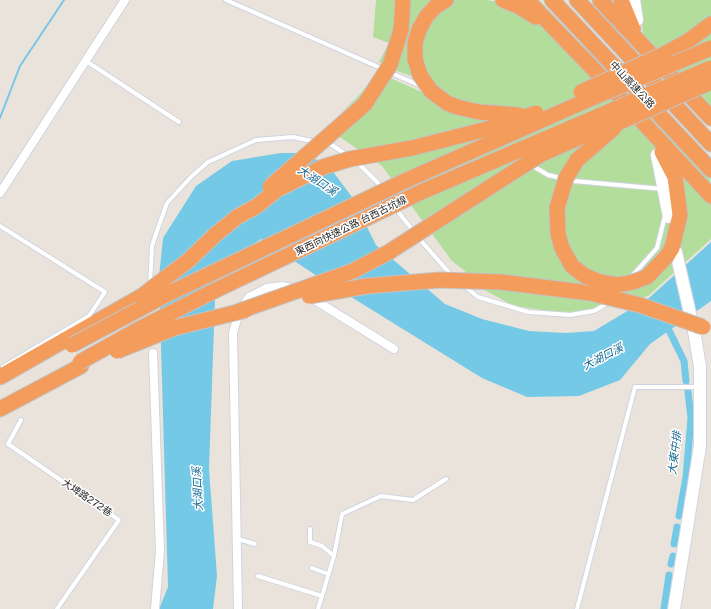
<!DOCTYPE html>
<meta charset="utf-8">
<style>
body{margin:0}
canvas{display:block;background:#eae3db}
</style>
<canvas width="711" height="609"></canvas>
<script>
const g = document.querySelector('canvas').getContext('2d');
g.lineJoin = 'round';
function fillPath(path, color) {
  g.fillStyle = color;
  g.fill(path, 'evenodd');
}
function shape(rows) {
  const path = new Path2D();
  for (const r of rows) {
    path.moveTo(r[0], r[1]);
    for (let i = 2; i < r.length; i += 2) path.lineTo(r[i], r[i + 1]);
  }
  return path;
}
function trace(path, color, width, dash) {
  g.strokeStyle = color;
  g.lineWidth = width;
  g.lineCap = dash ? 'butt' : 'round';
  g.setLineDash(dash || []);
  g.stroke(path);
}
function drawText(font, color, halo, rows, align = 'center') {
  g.font = font + ' "Public Sans","Noto Sans TC",sans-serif';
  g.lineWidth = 3;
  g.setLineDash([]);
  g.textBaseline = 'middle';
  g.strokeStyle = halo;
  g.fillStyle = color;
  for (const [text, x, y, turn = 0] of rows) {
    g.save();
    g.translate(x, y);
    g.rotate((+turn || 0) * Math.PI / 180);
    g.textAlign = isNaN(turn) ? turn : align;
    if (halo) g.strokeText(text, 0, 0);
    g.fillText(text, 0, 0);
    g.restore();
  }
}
fillPath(shape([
 [376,0,403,0,407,31,411,0,441,0,442,5,455,0,487,0,506,4,524,13,544,27,648,137,667,165,673,257,680,170,711,200,711,239,648,296,572,314,514,306,479,287,471,276,452,261,382,166,327,128,363,91,377,72,428,95,434,84,394,70,379,62,389,43,373,37],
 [532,0,539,0,710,179,711,188],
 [640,0,711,0,711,109,643,34]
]), '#b2dd9a');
fillPath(shape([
 [281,153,302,153,328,165,352,197,376,245,445,304,482,319,529,331,566,333,594,331,649,298,711,242,711,301,650,344,620,380,579,396,527,397,482,378,314,274,261,239,216,270,209,469,217,576,213,609,159,609,168,587,159,277,163,238,196,186,232,161]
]), '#74c9e6');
trace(shape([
 [0,118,20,66,64,0]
]), '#74c9e6', 2);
trace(shape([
 [665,322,684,361,686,381],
 [679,516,686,477,691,418,688,392],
 [674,544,677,527],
 [671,564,673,556],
 [664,609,669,575]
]), '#74c9e6', 7);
const lane = shape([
 [226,0,383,69],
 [86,61,179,122],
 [389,72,421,86],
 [324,144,332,145,348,156],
 [357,162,377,182,392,202],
 [531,165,548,175,574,181,663,189],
 [395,208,423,243,452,276],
 [0,226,105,292,89,316,3,367],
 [632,276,657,248,665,216],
 [150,285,152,246,158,228,167,203,192,176,208,162,256,140,293,137,316,142],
 [464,286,478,297,528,312,570,315,594,311,610,302],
 [21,420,8,444,119,520,57,609],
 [310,529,310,542,322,546,334,556],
 [238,539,255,544],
 [312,568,328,574],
 [258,576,322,596],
 [318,609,334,556,342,514,381,496,413,500,446,479],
 [577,609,635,387,698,387]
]);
const street = shape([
 [0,193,125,0],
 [310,297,394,349],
 [153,353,160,551,155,609],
 [238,609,233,333,239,312,249,297,267,288,282,286,297,289]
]);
const secondary = shape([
 [634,0,637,20],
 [657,155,669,217],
 [674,609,700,446,700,367,694,331,676,252]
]);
const highway = shape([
 [503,0,518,6,536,17],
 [527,0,601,77,711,196],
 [552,0,711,170],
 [577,0,711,144],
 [600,0,711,118],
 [621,0,633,29],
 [401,30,403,0],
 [419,30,426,17,436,6,446,0],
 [664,54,688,41,711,24],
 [662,152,675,177,680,215,672,248,667,256],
 [215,235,237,217],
 [501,282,590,293],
 [0,377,142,296],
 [0,409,81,366]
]);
trace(lane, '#d0d4e0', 6);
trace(street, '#d0d4e0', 10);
trace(secondary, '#d0d4e0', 14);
trace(highway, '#c3c3c3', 17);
trace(lane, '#fff', 4);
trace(street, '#fff', 8);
trace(secondary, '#fff', 12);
trace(highway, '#f39c5c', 15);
const highwayBridge = shape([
 [419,30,415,43,415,59,420,75,431,91,447,103,457,107,479,112,519,115],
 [581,92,664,54],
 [614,128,577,160,566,178,557,208,558,234,562,248,572,266,585,276,600,282,618,285,633,282,647,277,667,256],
 [270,187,365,104,390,65,401,30],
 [237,217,257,206,278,189,323,167,350,159,412,148,491,128,536,113],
 [590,293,640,305,703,327],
 [142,296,189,260,215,235],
 [309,296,367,286,440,280,501,282],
 [237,312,353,271,389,252,540,155,585,135,620,122,711,82],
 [72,345,168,294,409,179,590,99,711,48],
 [117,351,174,328,246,310],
 [80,362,139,329,220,288,419,193,711,68]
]);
trace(highwayBridge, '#c3c3c3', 17, []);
trace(highwayBridge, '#f39c5c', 15);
drawText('10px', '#282828', '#fff', [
 ["中山高速公路",632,85,47],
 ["東西向快速公路 台西古坑線",351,226,-26],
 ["大埤路272巷",87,498,34]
]);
drawText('italic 11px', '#15678f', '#fff', [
 ["大湖口溪",317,181,33],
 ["大湖口溪",603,357,-27],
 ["大東中排",675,453,-83],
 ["大湖口溪",198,489,-93]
]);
</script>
